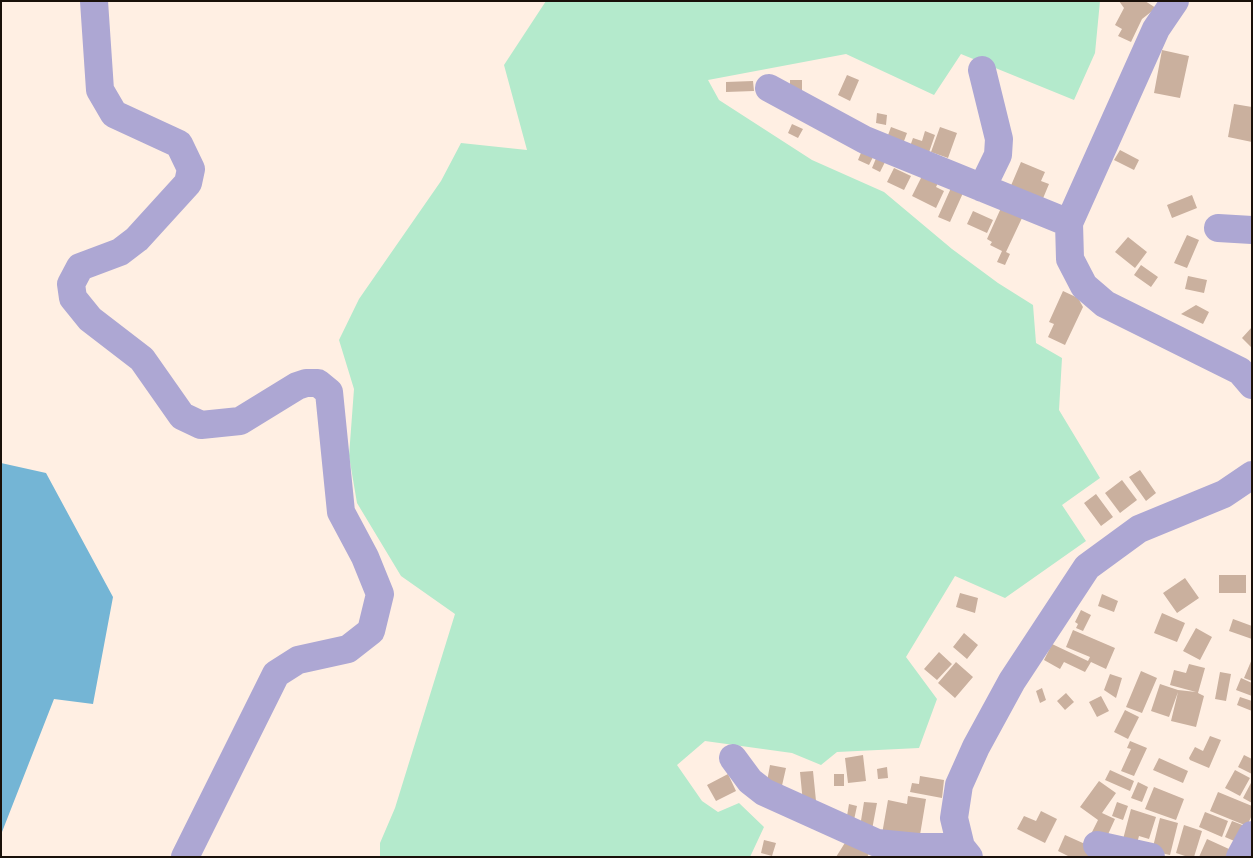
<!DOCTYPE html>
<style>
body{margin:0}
#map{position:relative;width:1253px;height:858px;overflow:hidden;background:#ffefe3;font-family:"Libre Baskerville",serif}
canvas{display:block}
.frame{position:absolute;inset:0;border:2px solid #191009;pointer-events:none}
</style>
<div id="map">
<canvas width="1253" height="858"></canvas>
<div class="frame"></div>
</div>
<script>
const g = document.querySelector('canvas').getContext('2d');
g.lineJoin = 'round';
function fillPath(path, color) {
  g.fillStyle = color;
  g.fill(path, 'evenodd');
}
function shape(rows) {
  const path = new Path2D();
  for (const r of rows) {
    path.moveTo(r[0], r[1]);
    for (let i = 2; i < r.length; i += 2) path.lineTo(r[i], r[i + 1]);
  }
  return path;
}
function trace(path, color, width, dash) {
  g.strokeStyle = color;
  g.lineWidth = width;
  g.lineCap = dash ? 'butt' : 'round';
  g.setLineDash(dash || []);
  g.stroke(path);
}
fillPath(shape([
 [546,1,1100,1,1095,53,1074,100,961,54,934,95,846,54,708,80,719,100,812,160,884,192,952,249,998,283,1033,305,1036,343,1062,358,1059,410,1100,478,1062,505,1086,541,1005,598,955,576,906,657,937,699,919,748,837,752,821,765,792,753,705,741,677,765,702,801,718,812,739,803,764,827,750,857,380,857,380,843,395,808,455,614,401,576,357,503,349,456,354,389,339,340,359,299,441,181,461,143,527,150,504,65]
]), '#b4eacc');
fillPath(shape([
 [1,463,46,473,113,597,93,704,54,699,2,832,1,847]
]), '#74b5d5');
fillPath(shape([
 [1119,1,1145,1,1156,8,1142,19,1131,42,1118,36,1122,29,1115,25,1124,8],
 [1162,50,1189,56,1180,98,1154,93],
 [847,75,859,80,850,101,838,95],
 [790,80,802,80,802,92,790,92],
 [753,81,754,91,726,92,726,82],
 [1234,104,1252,107,1252,142,1228,137],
 [877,113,887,115,886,125,876,123],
 [792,124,803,129,798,138,788,133],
 [891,127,907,133,900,152,884,146],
 [940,127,957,133,948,158,931,152],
 [925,131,935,135,926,161,907,155,913,138,922,141],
 [863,148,875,153,869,165,858,160],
 [1120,150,1139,160,1134,170,1114,160],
 [877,156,886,160,880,172,872,168],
 [1021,162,1045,172,1041,181,1049,184,1039,208,1007,195],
 [894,168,911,176,904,190,887,182],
 [922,176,938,183,936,187,944,191,936,208,912,196],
 [951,188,963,193,950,222,938,217],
 [1192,195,1197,208,1172,218,1167,205],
 [1001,208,1022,218,1006,252,1010,254,1005,265,997,262,1002,251,990,245,992,242,987,239],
 [973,211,993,220,987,233,967,224],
 [1187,235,1199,240,1187,268,1174,263],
 [1128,237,1147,252,1135,268,1115,252],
 [1141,265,1158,277,1151,287,1134,275],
 [1188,276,1207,280,1204,293,1185,289],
 [1063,291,1078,298,1083,307,1065,345,1048,337,1054,324,1049,322],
 [1196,305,1209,312,1203,324,1181,314],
 [1252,327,1252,346,1251,347,1242,338],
 [1140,470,1156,493,1146,501,1129,477],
 [1122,480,1137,500,1120,513,1105,493],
 [1096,494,1113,517,1101,526,1084,503],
 [1219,575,1246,575,1246,593,1219,593],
 [1185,578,1199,598,1177,613,1163,593],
 [960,593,978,598,975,613,956,607],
 [1102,594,1118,601,1114,612,1098,606],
 [1081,610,1091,615,1083,631,1076,628,1078,624,1075,622],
 [1162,613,1185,623,1177,642,1154,633],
 [1233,619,1252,626,1252,639,1229,631],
 [1196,628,1212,637,1200,660,1183,651],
 [1073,630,1115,648,1106,669,1091,662,1085,672,1064,662,1060,669,1044,660,1052,644,1088,661,1090,657,1066,647],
 [964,633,978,645,967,659,953,647],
 [939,652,952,664,937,680,924,669],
 [1252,659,1252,681,1244,678],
 [956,662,973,677,955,698,938,683],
 [1189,664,1205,668,1198,693,1204,696,1196,727,1171,721,1178,692,1169,717,1151,711,1160,684,1178,690,1196,692,1170,685,1174,670,1186,673],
 [1141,671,1157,678,1142,713,1126,707],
 [1220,672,1231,674,1226,701,1215,699],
 [1110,674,1122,678,1116,698,1104,690],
 [1241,678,1252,683,1252,696,1236,690],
 [1042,688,1046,700,1040,703,1036,691],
 [1066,693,1074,702,1065,710,1057,701],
 [1101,696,1109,711,1097,717,1089,702],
 [1240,697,1252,701,1252,711,1237,705],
 [1125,710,1139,717,1128,739,1114,732],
 [1210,736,1221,740,1209,768,1190,760,1189,758,1195,747,1203,751],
 [1130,741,1147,748,1134,776,1121,771,1131,749,1127,748],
 [863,755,866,781,848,783,845,758],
 [1244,755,1252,759,1252,774,1238,767],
 [1159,758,1188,771,1183,783,1153,770],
 [770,765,786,768,781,790,766,787],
 [887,767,888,778,878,779,877,769],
 [1110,770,1134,781,1130,791,1105,780],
 [1235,770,1250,778,1240,796,1225,788],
 [813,771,816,801,803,803,800,772],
 [728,774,736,791,716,801,707,785],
 [834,774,844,774,844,786,834,786],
 [920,776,944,780,942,798,910,792,912,783,919,784],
 [1099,781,1116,793,1102,813,1115,819,1105,841,1091,834,1098,820,1080,807],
 [1252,781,1252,803,1243,798],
 [1138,782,1148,787,1142,802,1131,798],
 [1154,787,1184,799,1176,820,1145,809],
 [1218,792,1252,806,1252,815,1247,826,1210,811],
 [908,796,926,799,919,841,882,834,888,800,907,804],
 [864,802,877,803,871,835,859,833],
 [1117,802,1128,806,1123,820,1112,816],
 [849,804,857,806,852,829,845,828],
 [1131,809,1156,817,1149,839,1139,836,1136,847,1122,843],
 [1041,811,1057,819,1045,843,1017,829,1024,816,1036,821],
 [1205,812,1228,821,1222,837,1199,827],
 [1160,818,1178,823,1170,855,1152,851],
 [1232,821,1245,826,1239,843,1225,837],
 [1184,825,1202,831,1194,857,1188,857,1176,853],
 [1065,835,1094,848,1090,857,1070,857,1058,851],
 [848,838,870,852,867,857,836,857],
 [1207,839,1229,849,1226,857,1199,857],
 [764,840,776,843,772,856,761,853]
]), '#cab09e');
trace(shape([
 [94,1,100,90,114,114,179,144,191,169,188,183,137,239,120,252,80,267,71,284,73,298,90,319,142,359,182,416,201,425,240,421,297,386,306,383,318,383,329,392,341,512,365,557,380,594,371,631,348,649,298,660,276,674,185,857],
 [1175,1,1156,29,1069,223,1070,259,1084,286,1105,304,1240,371,1252,385],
 [982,70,999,139,998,155,982,188],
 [769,88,865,140,1069,223],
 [1218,228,1252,230],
 [733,758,750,781,764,792,877,843,918,847,961,847],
 [1097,845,1151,857],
 [969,857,961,847,954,818,959,785,976,747,1012,681,1087,567,1139,529,1224,494,1252,475],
 [1240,857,1252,835]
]), '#ada7d3', 28);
</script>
